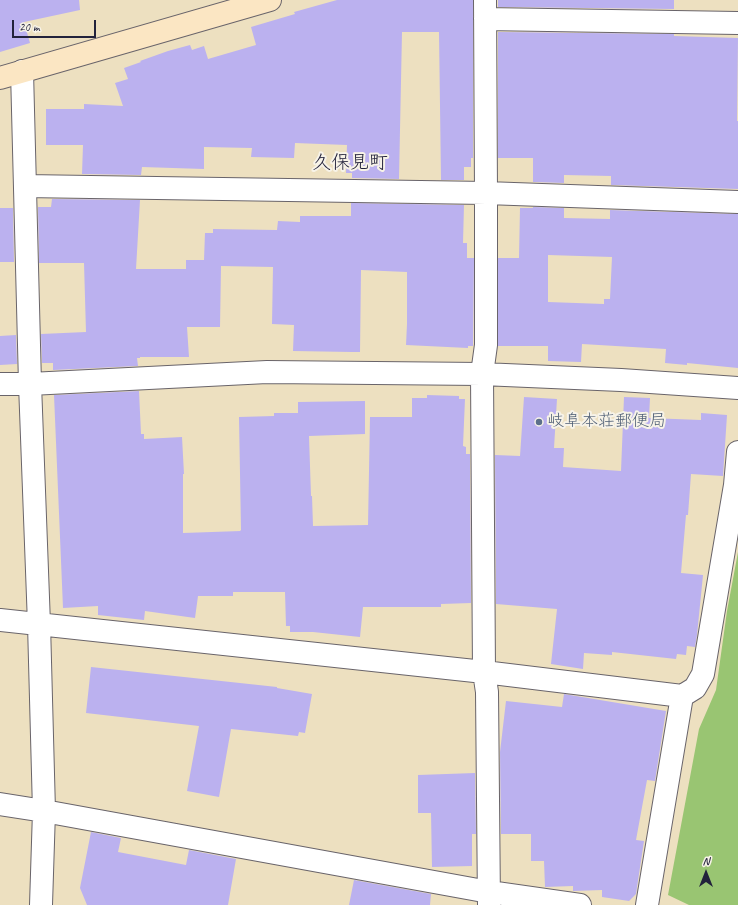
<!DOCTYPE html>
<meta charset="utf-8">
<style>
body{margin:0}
#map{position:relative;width:738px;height:905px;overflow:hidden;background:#ede0c0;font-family:Caveat,sans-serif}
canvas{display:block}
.north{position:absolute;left:686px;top:853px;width:40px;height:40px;-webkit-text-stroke:3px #f7f3e8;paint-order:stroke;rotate:0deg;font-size:11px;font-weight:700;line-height:16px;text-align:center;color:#22223b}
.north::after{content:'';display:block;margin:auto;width:14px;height:18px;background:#22223b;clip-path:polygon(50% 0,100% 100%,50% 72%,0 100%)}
.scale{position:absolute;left:12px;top:20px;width:84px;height:18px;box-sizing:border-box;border:2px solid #22223b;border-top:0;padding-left:5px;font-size:12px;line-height:14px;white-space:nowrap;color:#22223b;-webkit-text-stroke:3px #f7f3e8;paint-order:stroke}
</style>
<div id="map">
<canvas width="738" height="905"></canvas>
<div class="north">N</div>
<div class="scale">20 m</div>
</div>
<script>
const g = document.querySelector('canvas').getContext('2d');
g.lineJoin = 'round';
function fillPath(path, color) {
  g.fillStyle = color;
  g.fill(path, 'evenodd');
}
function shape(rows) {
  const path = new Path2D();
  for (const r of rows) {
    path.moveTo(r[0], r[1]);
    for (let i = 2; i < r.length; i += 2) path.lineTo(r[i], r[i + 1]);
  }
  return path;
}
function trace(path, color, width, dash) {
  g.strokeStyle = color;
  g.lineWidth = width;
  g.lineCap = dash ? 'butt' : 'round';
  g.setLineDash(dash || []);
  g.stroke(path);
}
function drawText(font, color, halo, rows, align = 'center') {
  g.font = font + ' Caveat,"Klee One",sans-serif';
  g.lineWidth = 4;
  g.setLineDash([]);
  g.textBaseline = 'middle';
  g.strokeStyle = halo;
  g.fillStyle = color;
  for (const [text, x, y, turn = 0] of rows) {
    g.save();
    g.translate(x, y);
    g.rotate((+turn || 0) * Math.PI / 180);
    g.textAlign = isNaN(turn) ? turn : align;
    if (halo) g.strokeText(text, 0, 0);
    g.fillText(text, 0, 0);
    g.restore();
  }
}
fillPath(shape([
 [738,552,738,905,689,905,668,895,699,729,716,690,727,611]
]), '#99c572');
fillPath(shape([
 [0,0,79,0,80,10,24,22,30,43,0,52],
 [337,0,473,0,473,158,471,158,471,167,464,167,464,180,441,180,439,32,402,32,399,179,352,178,352,173,346,173,347,145,295,143,294,158,251,157,252,148,204,147,204,169,142,167,141,175,82,174,83,145,46,145,46,109,84,109,84,104,123,106,115,83,128,79,124,68,141,62,140,61,168,51,190,45,192,50,204,46,208,59,256,45,251,27,295,14,294,12],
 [498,0,674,0,674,9,498,7],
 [498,32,674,34,674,36,738,38,737,121,738,121,738,189,611,185,611,176,564,175,564,183,533,182,533,158,498,158],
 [52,199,140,200,136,269,186,269,186,260,204,260,205,233,213,233,213,229,277,230,278,221,300,222,300,216,351,216,351,203,464,205,463,243,467,243,467,258,474,258,473,346,468,346,468,348,406,345,407,324,407,272,361,270,360,352,352,352,293,351,294,325,272,324,273,267,221,266,220,327,187,327,189,357,140,357,140,358,137,358,138,366,53,370,53,363,42,363,41,334,86,332,84,263,39,263,38,207,51,207],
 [533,207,564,208,564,218,610,219,610,210,738,214,738,368,687,363,687,365,665,363,666,349,582,344,581,362,548,361,548,346,498,346,498,258,519,258,520,208,533,208],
 [548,255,612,257,610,299,604,299,604,304,548,302],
 [0,208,13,208,14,262,0,262],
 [16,335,17,364,0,365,0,336],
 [139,391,141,434,144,434,144,439,182,437,184,474,183,474,183,533,241,531,240,530,241,530,239,417,274,416,274,413,298,413,298,402,365,401,365,434,309,436,311,496,312,496,313,526,368,525,370,417,412,417,412,398,427,398,427,395,459,396,459,399,465,399,463,446,466,447,466,454,470,454,471,603,441,604,441,607,363,607,360,637,313,632,290,632,290,626,286,626,285,592,233,592,233,596,198,596,195,618,145,611,144,620,98,615,98,606,63,608,54,395],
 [524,397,557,399,554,448,564,448,563,467,621,471,624,397,650,398,649,418,701,420,701,413,727,415,723,476,691,474,688,515,686,515,681,573,703,575,697,635,695,647,687,646,686,655,677,654,676,659,612,652,612,655,584,653,583,669,551,664,557,609,496,604,495,455,520,456],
 [91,667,277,687,277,688,312,694,305,733,299,732,298,736,231,729,219,797,187,791,199,726,86,713],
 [564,694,666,711,655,781,647,780,636,840,644,841,636,894,629,901,602,897,602,890,573,891,573,886,545,887,544,861,531,861,531,834,501,834,500,752,506,701,562,707],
 [475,773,476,834,472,834,472,866,432,867,431,813,418,813,418,775],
 [91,832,121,838,118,852,186,865,189,850,236,859,228,905,87,905,80,888],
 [354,880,431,894,430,905,349,905]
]), '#bbb1ef');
const street = shape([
 [485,0,486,193,486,345,482,374,484,672,487,692,489,905],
 [485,19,738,23],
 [22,71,30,384,39,624,44,811,41,905],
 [25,186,486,193,738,202],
 [0,384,30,384,267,372,482,374,621,380,738,388],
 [0,620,484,672,682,696,695,688,703,674,735,485,738,452],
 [0,804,44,811,489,892,580,905],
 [647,905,682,696]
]);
const secondary = shape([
 [0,78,270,0]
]);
trace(street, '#69646a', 24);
trace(secondary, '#69646a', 24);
trace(street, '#fff', 22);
trace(secondary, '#fbe6c3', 22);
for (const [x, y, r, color] of [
 [539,422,4,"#5c6f8a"]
]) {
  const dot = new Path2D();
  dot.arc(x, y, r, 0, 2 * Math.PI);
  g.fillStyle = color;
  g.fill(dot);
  trace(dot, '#f7f3e8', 1.5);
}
drawText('17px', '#4e5e75', '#f7f3e8', [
 ["岐阜本荘郵便局",547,422]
], 'left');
drawText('19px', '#22223b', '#f7f3e8', [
 ["久保見町",350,163]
]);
</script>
